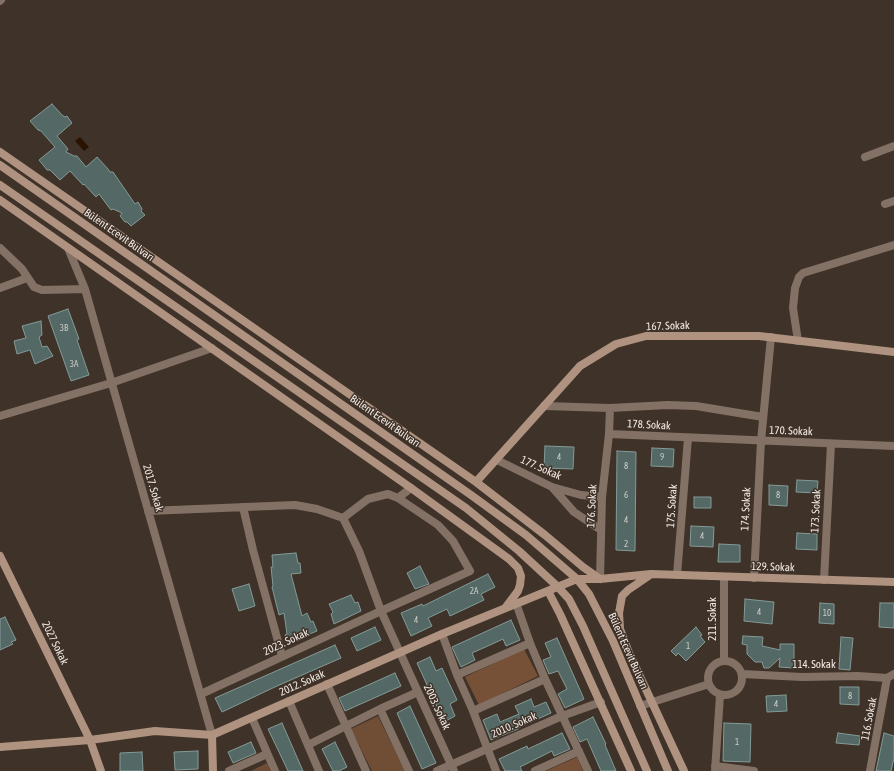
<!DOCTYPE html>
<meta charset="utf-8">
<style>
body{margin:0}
canvas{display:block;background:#3f3228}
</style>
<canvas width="894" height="771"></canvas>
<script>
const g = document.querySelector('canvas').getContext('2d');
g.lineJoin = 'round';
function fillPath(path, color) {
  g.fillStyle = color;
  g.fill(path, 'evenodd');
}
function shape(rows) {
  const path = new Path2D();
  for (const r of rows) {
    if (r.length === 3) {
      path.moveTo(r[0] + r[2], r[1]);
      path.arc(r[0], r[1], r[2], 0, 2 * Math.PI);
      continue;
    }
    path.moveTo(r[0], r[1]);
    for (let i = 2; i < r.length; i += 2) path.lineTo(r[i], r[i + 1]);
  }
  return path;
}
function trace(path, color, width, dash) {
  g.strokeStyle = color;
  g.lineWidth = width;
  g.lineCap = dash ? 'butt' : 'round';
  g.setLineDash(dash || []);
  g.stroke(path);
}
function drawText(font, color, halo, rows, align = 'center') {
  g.font = font + ' "Asap Condensed",sans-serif';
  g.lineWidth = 3;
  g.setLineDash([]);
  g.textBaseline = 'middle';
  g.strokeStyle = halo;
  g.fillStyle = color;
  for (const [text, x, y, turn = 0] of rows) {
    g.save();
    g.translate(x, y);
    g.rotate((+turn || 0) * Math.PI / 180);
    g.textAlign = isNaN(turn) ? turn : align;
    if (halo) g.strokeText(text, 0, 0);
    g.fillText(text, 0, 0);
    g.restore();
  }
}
fillPath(shape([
 [378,716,405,771,372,771,351,729],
 [267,763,270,771,251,771]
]), '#704e35');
fillPath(shape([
 [524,649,538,676,479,705,465,677],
 [577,757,583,771,546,771]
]), '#765137');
fillPath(shape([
 [80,137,89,147,84,151,75,141]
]), '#2a1201');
const building = shape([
 [52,104,62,115,65,117,67,116,72,123,57,136,68,149,66,152,74,156,77,156,86,167,97,157,108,169,110,172,113,172,135,204,138,202,142,209,141,211,145,215,131,226,127,222,125,222,120,216,122,213,113,209,111,210,99,194,96,197,84,184,83,185,70,171,60,180,50,170,47,170,39,160,55,147,41,131,38,130,30,121,52,104],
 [68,309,79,339,77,340,89,375,71,381,48,316,68,309],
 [41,321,42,335,39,337,42,347,47,346,53,356,35,364,30,350,17,354,14,341,26,338,22,326,41,321],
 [545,446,574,447,573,469,544,468,545,446],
 [652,448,674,449,673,467,651,466,652,448],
 [617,451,636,452,635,551,616,550,617,451],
 [797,480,818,481,817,493,796,492,797,480],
 [769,485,788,486,787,506,769,505,769,485],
 [694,497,711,497,711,508,694,508,694,497],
 [691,526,714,527,713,547,690,546,691,526],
 [797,533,817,534,817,550,796,549,797,533],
 [719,544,740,545,740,562,718,562,719,544],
 [296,553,298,563,300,563,301,573,291,574,302,616,307,613,311,622,313,621,317,631,288,643,285,635,287,634,284,613,279,615,272,587,273,586,271,567,273,567,272,555,296,553],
 [420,566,429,584,415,589,407,573,420,566],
 [488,574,495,587,481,594,484,600,450,616,447,609,428,618,432,626,411,636,401,613,422,604,423,606,488,574],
 [249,584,255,606,239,611,232,589,249,584],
 [351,595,355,603,358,602,361,611,334,624,331,614,333,612,329,604,351,595],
 [745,599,774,602,772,624,744,621,745,599],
 [820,603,834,604,834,624,819,623,820,603],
 [880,603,894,603,894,628,879,627,880,603],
 [5,617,16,640,11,642,13,644,0,650,0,619,5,617],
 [511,620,520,640,506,646,503,639,490,645,472,653,475,660,461,667,452,647,511,620],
 [375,627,381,640,357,651,351,638,375,627],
 [696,627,702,635,700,636,705,642,686,661,678,653,676,656,671,651,696,627],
 [743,636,763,637,762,646,780,650,780,644,794,644,794,668,779,667,780,658,769,668,764,668,762,662,755,662,747,654,747,645,742,644,743,636],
 [841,637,853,638,850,670,839,669,841,637],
 [557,638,584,699,565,708,558,694,567,689,558,671,549,674,543,660,551,657,545,643,557,638],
 [335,645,341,658,277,686,222,712,215,698,335,645],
 [430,657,436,671,442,668,457,700,450,704,455,716,444,722,417,663,430,657],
 [395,673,401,686,345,711,339,698,395,673],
 [840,687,859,687,859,705,840,704,840,687],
 [786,695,787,711,767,712,766,696,786,695],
 [531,699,534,707,546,702,551,713,518,728,518,729,491,740,483,720,497,714,500,722,519,714,515,706,531,699],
 [410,706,436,763,422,769,397,713,410,706],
 [593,717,606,744,605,745,616,771,601,771,587,739,580,742,573,727,593,717],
 [282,723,303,771,288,771,280,754,268,729,282,723],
 [724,723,751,724,750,762,723,761,724,723],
 [562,733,570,749,554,756,552,751,520,767,522,771,505,771,499,759,527,746,528,749,562,733],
 [838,733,860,736,859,745,836,743,838,733],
 [884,733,894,736,894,758,891,771,876,771,884,733],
 [251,742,256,753,233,763,228,752,251,742],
 [335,742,347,767,339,771,333,771,322,749,335,742],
 [198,751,198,769,175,770,174,752,198,751],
 [142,752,143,771,120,771,120,753,142,752]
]);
fillPath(building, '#546966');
trace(building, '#839a97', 1);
trace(shape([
 [0,1,1,0],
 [865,157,894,146],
 [885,204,894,201],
 [0,248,22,269,34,287,42,290,85,289],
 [68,248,85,289,212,735],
 [0,288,27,278],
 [798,341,793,308,795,288,799,277,803,273,894,245],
 [544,406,610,408,668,405,696,406,763,417],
 [0,416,111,383,212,348],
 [609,434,894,446],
 [497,460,552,487,581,495,602,497],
 [552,487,574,512,601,530],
 [411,488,398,498,388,494,368,499,343,518,359,551,381,611,454,771],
 [243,507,253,550,282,656],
 [148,511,295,505,317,509,343,518],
 [677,575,688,438],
 [754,578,761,441,771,337],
 [600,579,602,497,609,434,610,408],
 [824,580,831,444],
 [516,603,530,643,545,679,588,771],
 [442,634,457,675,473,711,496,771],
 [725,678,17],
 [724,661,724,577],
 [742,674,802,677,858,676,887,678],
 [457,675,530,643],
 [327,684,366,771],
 [201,694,381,611,470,571,453,541,438,525,398,498],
 [289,701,319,771],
 [640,706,709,684],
 [380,709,409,771],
 [473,711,545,679],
 [252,718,275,771],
 [308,745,380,709,418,692],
 [715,766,754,771],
 [229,771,267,754],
 [437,771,562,716,601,702],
 [535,771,579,751],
 [715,771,720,695],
 [870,771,887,678,894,674]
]), '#837165', 8);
trace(shape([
 [0,152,476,482,545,535,583,567,600,579],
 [0,165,471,495,526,535,577,579,589,594,613,641,668,771],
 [0,185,466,508,519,551,558,587,569,599,583,626,647,771],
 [0,200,411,488,509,559,518,568,521,576,520,585,518,591,506,607],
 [476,482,580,366,616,344,646,336,759,336,894,352],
 [0,556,90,740,101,771],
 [650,575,628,590,622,596,619,613,620,629,629,653,684,771],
 [548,591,560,614,631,771],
 [212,735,213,771],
 [0,747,90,740,155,731,212,735,442,634,577,579,600,579,651,574,894,582]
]), '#af9380', 8);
drawText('9px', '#cbcac4', null, [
 ["3B",64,328],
 ["3A",74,364],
 ["4",559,457],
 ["9",662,457],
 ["8",626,466],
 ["6",626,495],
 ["8",778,495],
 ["4",626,520],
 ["4",702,536],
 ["2",626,544],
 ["2A",474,591],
 ["4",759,612],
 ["10",827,613],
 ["4",416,620],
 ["1",688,646],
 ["8",850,696],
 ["4",776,704],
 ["1",737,742]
]);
drawText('11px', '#f3eae4', '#3f3228', [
 ["Bülent Ecevit Bulvarı",119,235,35],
 ["167. Sokak",668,326,-2],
 ["Bülent Ecevit Bulvarı",385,421,35],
 ["178. Sokak",649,425,3],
 ["170. Sokak",791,431,2],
 ["177. Sokak",541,468,24],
 ["2017. Sokak",153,488,74],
 ["176. Sokak",592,506,-87],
 ["175. Sokak",672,506,-86],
 ["174. Sokak",746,509,-87],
 ["173. Sokak",816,511,-87],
 ["129. Sokak",773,567,2],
 ["211. Sokak",713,619,-90],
 ["2023. Sokak",286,642,-25],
 ["2027 Sokak",55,643,64],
 ["Bülent Ecevit Bulvarı",628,651,66],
 ["114. Sokak",814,665],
 ["2012. Sokak",302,683,-24],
 ["2003. Sokak",437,707,65],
 ["116. Sokak",869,719,-79],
 ["2010. Sokak",514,725,-24]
]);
</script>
